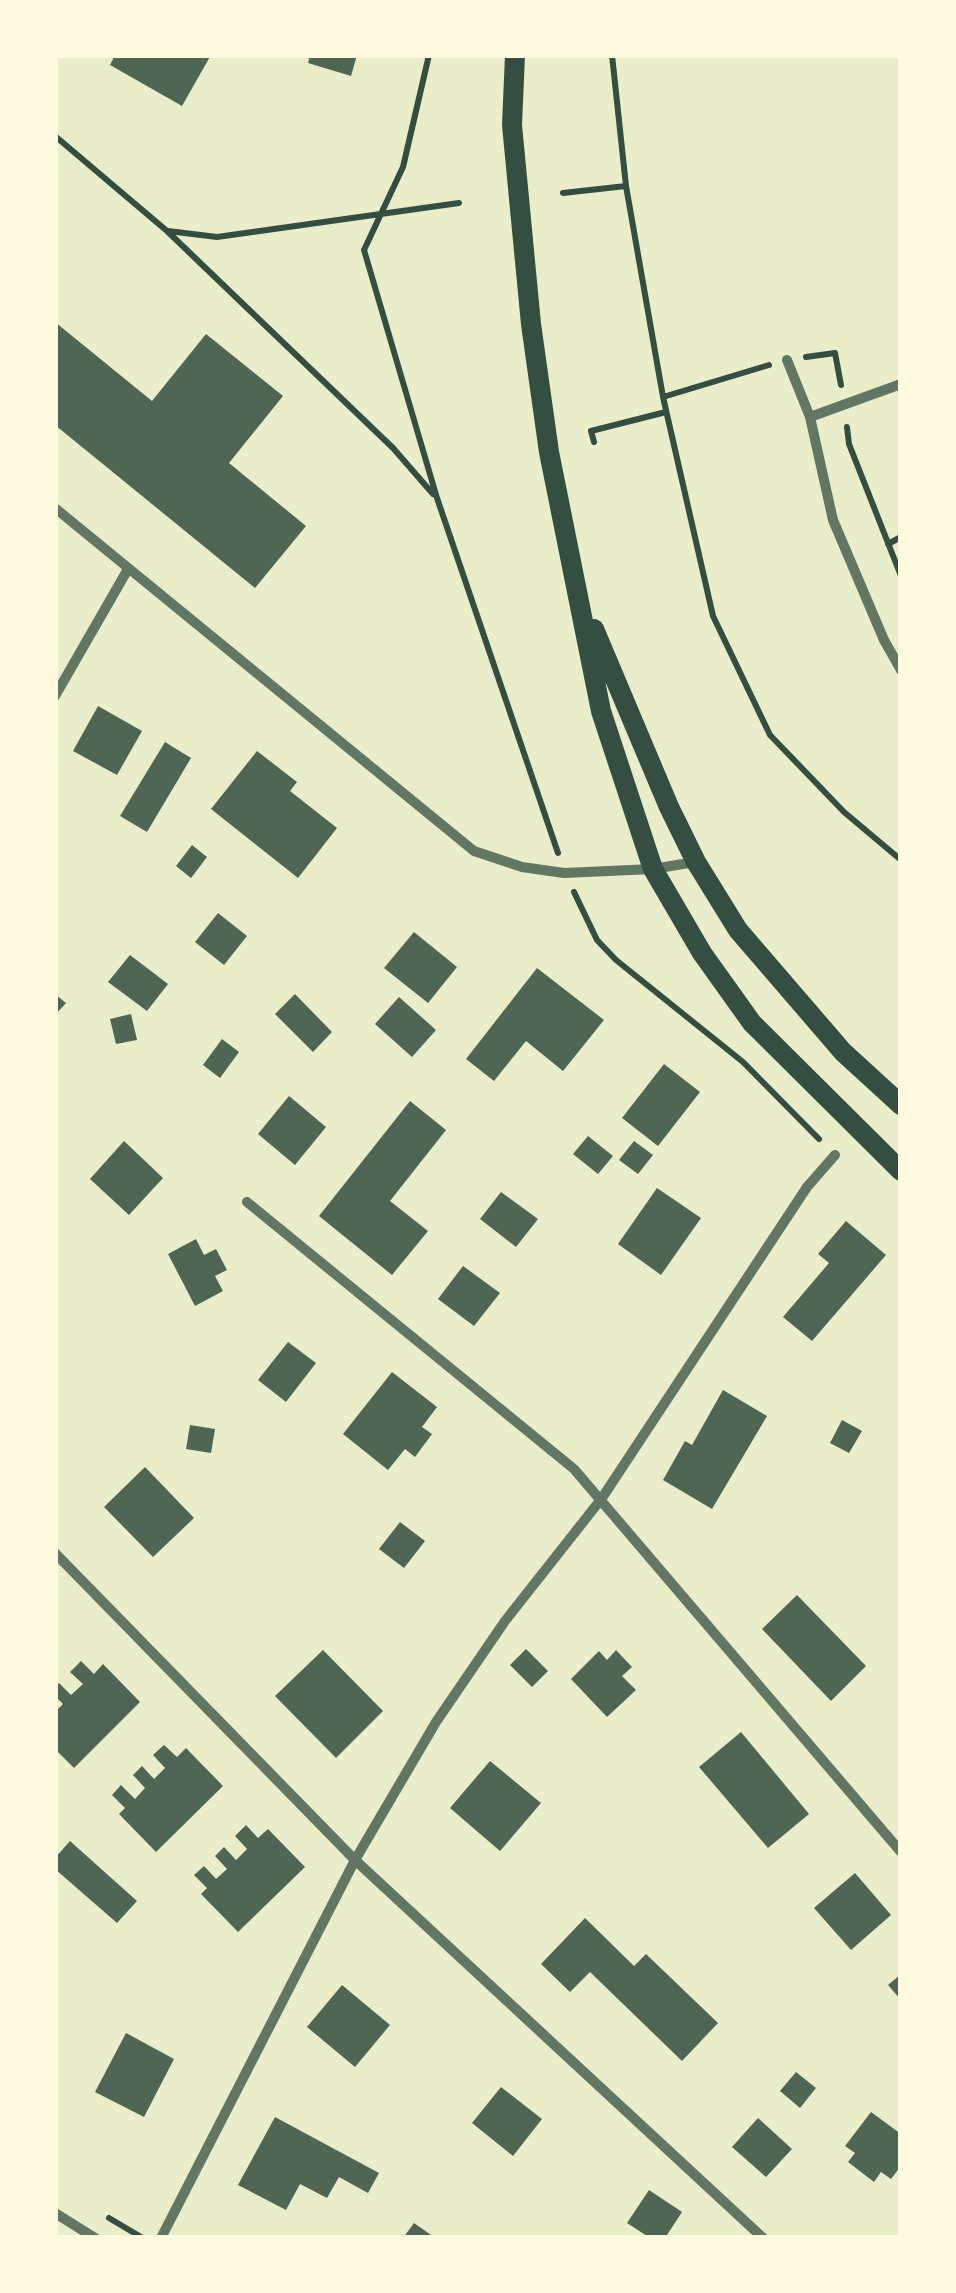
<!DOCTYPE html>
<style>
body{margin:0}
#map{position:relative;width:956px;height:2293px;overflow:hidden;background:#e9edc9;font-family:Inter,sans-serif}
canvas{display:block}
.frame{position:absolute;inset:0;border:58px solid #fefae0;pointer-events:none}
</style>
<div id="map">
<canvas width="956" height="2293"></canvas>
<div class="frame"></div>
</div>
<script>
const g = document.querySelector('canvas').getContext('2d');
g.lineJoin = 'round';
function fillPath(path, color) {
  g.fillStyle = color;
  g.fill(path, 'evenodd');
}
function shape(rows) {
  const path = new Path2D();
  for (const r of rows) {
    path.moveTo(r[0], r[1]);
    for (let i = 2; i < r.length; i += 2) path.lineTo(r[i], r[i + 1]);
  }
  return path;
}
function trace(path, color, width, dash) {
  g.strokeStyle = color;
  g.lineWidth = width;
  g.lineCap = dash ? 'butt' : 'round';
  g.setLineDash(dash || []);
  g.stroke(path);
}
fillPath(shape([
 [115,55,211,55,182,106,110,65],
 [310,55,357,55,351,76,308,63],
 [55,322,152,401,206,334,283,396,229,463,306,526,255,588,55,425],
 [98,706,142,731,117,775,73,751],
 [165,742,191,758,147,832,120,816],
 [257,751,297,782,290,791,337,828,298,878,211,809],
 [192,845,207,857,191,878,176,866],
 [218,913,247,936,224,965,195,942],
 [414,932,457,967,428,1003,384,968],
 [130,955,168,984,147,1011,108,982],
 [537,968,604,1020,563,1071,526,1041,494,1081,466,1059],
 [55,994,66,1003,55,1015],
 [295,994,332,1032,313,1052,275,1014],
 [399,997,436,1030,412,1057,375,1024],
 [131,1014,137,1040,116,1044,110,1019],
 [222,1039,239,1052,220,1078,203,1065],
 [664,1064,700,1092,658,1146,622,1118],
 [289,1096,326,1127,295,1165,258,1134],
 [410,1101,446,1130,390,1201,428,1231,392,1275,319,1216],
 [588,1136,613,1156,598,1174,573,1154],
 [124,1141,163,1178,129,1215,90,1179],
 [634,1141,653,1155,638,1174,619,1160],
 [657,1188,701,1218,661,1275,618,1244],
 [501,1192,538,1219,516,1247,480,1219],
 [846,1221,886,1255,812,1341,783,1317,829,1263,818,1254],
 [196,1239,204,1255,216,1249,227,1270,215,1276,223,1291,195,1306,168,1254],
 [463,1266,500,1293,474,1326,438,1299],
 [288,1342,316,1363,286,1402,258,1380],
 [392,1372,437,1407,422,1427,432,1434,415,1457,405,1449,388,1470,343,1434],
 [723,1390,767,1416,712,1509,663,1480,685,1441,692,1445],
 [842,1420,862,1431,849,1453,830,1443],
 [190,1425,215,1429,211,1453,186,1449],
 [145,1467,194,1518,153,1557,104,1507],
 [400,1522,425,1541,404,1568,379,1549],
 [797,1595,866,1666,831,1701,762,1629],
 [526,1649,548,1671,532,1687,510,1665],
 [323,1650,383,1711,336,1758,275,1696],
 [616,1650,632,1667,622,1676,636,1690,607,1717,571,1679,599,1651,607,1660],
 [81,1661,94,1674,103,1664,140,1702,74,1768,55,1749,55,1712,63,1704,55,1696,55,1687,59,1683,71,1695,83,1684,70,1672],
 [741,1732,809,1814,768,1848,699,1767],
 [164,1745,177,1757,186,1748,223,1786,156,1852,119,1814,125,1808,112,1795,121,1785,135,1799,145,1788,133,1775,142,1766,154,1779,165,1768,153,1755],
 [490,1761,541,1803,500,1851,450,1808],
 [246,1825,258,1838,268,1829,305,1867,238,1932,201,1894,207,1888,194,1875,204,1866,216,1879,227,1869,215,1856,224,1847,236,1860,247,1849,235,1836],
 [70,1841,137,1901,117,1923,55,1869,55,1858],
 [855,1873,891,1915,851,1950,814,1908],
 [585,1918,634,1966,646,1954,718,2023,682,2061,590,1972,570,1992,541,1964],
 [901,1974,901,2000,888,1985],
 [342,1985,390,2025,355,2067,307,2027],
 [126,2033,174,2059,144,2117,95,2092],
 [796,2072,816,2088,800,2108,780,2091],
 [501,2087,542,2119,513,2156,472,2123],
 [871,2112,901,2134,901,2166,891,2179,881,2172,874,2182,848,2162,855,2153,845,2146],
 [275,2117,379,2173,368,2193,339,2177,327,2198,300,2184,286,2210,238,2185],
 [758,2118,792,2149,766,2177,732,2147],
 [649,2190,682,2212,665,2238,650,2238,627,2223],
 [414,2223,431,2235,428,2238,403,2238]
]), '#4f6655');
trace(shape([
 [429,55,403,167,364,250,437,498,558,853],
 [612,55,626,186,663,397,713,616,770,735,844,812,901,860],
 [55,136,167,231,393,448,433,494],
 [563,193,626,186],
 [168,231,217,237,459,203],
 [806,357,835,353,841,385],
 [663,397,769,365],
 [847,427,849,444,901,576],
 [594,442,591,431,666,412],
 [888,544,901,537],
 [574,892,597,940,616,960,743,1062,819,1139],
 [109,2218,141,2237]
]), '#344e41', 6);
trace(shape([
 [787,360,810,417,833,520,884,640,901,670],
 [810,417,901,384],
 [55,508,474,851,522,867,564,873,653,869,695,862],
 [55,696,128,569],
 [247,1202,574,1469,901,1852],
 [55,1553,355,1860,763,2238],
 [55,2213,95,2238],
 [161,2238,355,1860,436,1722,505,1621,602,1498,807,1187,835,1155]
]), '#617663', 10);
trace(shape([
 [515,55,512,125,531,324,549,452,601,711,653,869,702,953,752,1023,901,1171],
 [594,629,669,807,696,862,738,930,843,1052,901,1105]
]), '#344e41', 20);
</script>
